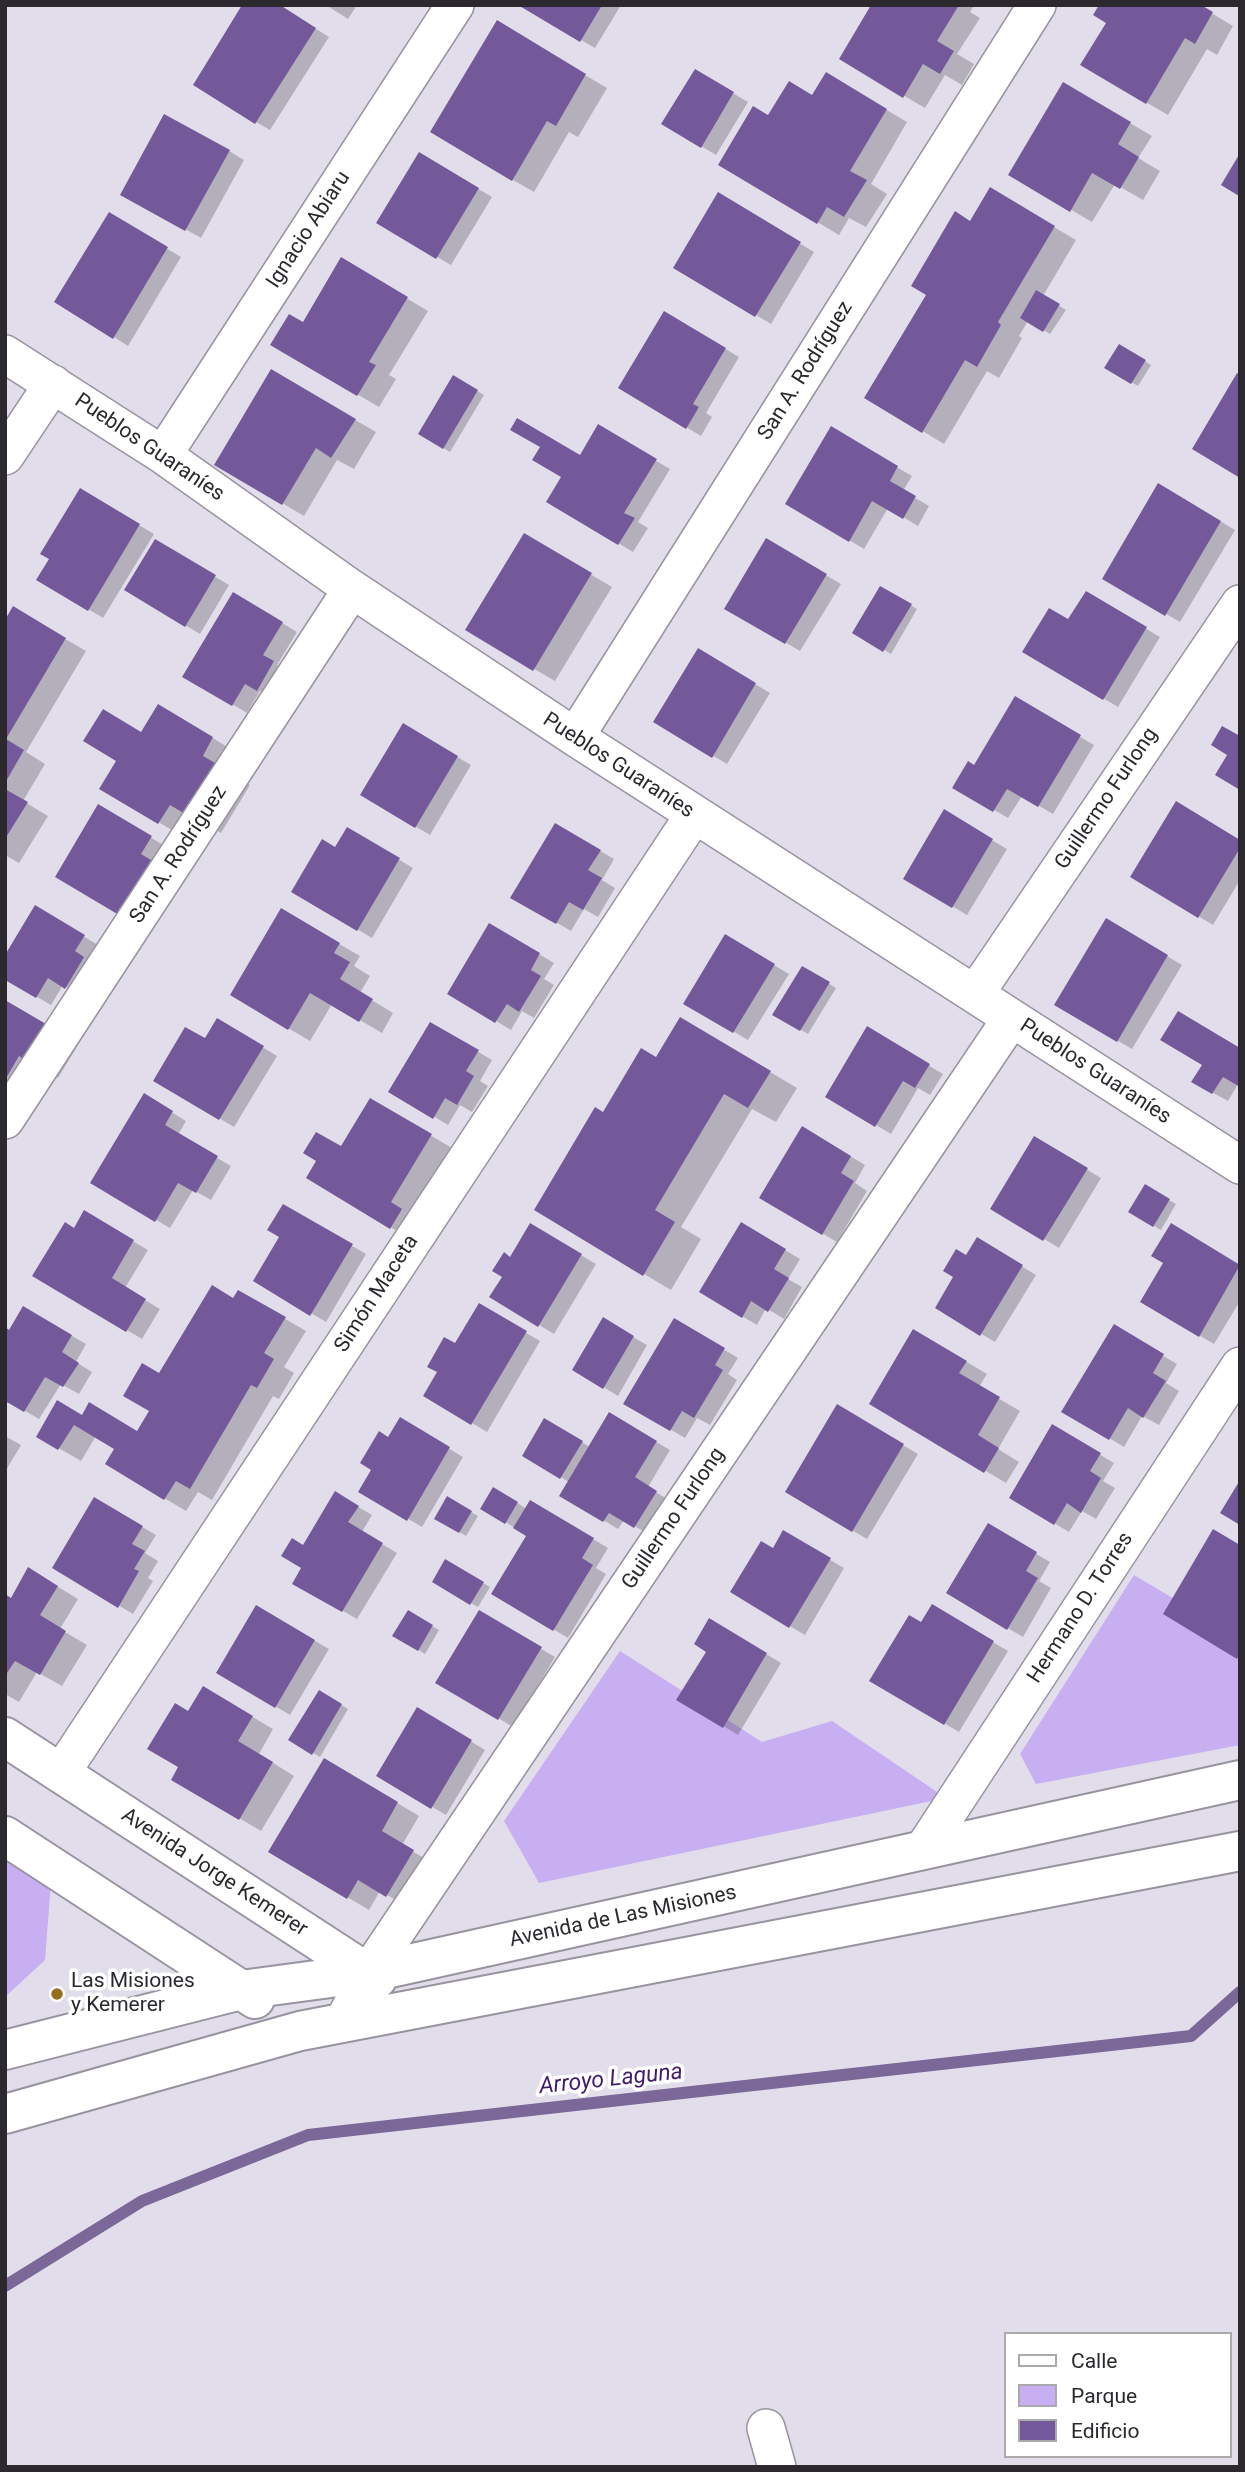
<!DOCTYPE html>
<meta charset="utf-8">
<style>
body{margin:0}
#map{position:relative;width:1245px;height:2472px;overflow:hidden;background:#e2ddea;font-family:Roboto,sans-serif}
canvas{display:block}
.frame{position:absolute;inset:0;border:7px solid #2b292e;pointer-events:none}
.legend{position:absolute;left:1004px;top:2332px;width:228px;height:126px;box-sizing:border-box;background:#fff;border:2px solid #aaa9ab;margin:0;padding:9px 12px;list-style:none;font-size:21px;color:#2b292e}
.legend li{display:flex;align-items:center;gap:14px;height:35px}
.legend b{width:35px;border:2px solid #aaa9ab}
</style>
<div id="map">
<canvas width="1245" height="2472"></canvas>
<div class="frame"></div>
<ul class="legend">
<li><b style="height:9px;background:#fff"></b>Calle</li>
<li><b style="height:19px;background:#c8aff1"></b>Parque</li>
<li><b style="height:19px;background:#74599a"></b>Edificio</li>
</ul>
</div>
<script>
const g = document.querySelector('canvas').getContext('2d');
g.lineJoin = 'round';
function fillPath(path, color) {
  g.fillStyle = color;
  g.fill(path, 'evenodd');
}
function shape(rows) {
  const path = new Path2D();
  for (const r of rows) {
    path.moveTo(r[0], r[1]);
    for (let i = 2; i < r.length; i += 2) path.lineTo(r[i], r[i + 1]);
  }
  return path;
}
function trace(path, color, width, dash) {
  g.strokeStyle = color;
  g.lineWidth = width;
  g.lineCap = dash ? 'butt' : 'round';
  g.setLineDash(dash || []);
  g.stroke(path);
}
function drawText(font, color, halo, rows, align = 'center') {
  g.font = font + ' Roboto,sans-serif';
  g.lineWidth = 7;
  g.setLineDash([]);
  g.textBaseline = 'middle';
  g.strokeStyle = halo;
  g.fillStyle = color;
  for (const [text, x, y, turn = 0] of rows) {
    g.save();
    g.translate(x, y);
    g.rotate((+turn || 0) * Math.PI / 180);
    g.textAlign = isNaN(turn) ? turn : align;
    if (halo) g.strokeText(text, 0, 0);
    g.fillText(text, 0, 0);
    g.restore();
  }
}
fillPath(shape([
 [1134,1575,1240,1638,1240,1745,1036,1784,1020,1754],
 [620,1651,762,1742,832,1721,946,1798,539,1883,504,1821],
 [5,1838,52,1870,45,1960,5,1997]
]), '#c8aff1');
fillPath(shape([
 [278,5,329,37,270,130,256,122],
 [326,5,357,5,348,19],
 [621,5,595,48,522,6,522,5],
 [874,5,974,5,970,12,980,18,957,54,974,64,962,85,945,75,925,108,841,59],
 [1198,5,1233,26,1217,55,1207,49,1168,115,1082,65],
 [497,23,607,88,578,137,569,132,534,192,513,180],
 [695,71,748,102,716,155,664,124],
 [826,74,907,122,871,184,887,194,866,227,849,218,839,235,720,164,769,118,813,97],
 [1064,84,1152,136,1138,158,1160,171,1143,200,1115,184,1092,222,1010,174],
 [229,151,244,160,201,238,123,194],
 [420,154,492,197,451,265,378,223],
 [991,190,1076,240,1043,296,1066,310,1050,334,1028,321,1019,336,1022,338,999,378,987,371,944,444,866,397],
 [719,195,814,252,771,324,676,267],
 [109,214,181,257,128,346,114,337],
 [342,260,428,311,389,375,396,379,379,407,272,344,303,324],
 [665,313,739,357,706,413,712,417,701,436,620,387],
 [1120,346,1151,365,1138,386,1107,368],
 [271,371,376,432,354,469,337,460,304,516,216,464],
 [454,378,484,395,450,452,420,434],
 [599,427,670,469,638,522,648,528,633,552,548,501,563,476,542,447,580,457],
 [831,429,912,476,903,491,929,506,918,526,888,508,864,549,787,503],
 [1159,485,1235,530,1180,622,1104,578],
 [80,490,154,534,103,618,39,579,51,559],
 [524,535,612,587,555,681,467,630],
 [155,541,229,585,200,634,126,590],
 [767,541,841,584,800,651,727,608],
 [881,588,917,609,891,654,855,632],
 [1086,593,1160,637,1118,707,1025,652,1069,622],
 [234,594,297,632,277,665,288,671,272,698,260,691,247,713,185,676],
 [14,609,86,651,26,752,45,764,23,801,48,816,19,863,5,855,5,623],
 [698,650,770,693,727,764,655,722],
 [1016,699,1094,745,1053,814,1022,796,1008,818,955,787,975,767],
 [180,718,234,751,223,769,250,785,221,833,192,816,180,835,102,788,148,738],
 [403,725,471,765,430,835,362,795],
 [98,806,165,846,135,922],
 [944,812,1007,849,967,915,905,878],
 [556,825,614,859,602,880,615,888,598,917,584,909,571,931,513,897],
 [348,829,413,868,372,938,293,891,336,849],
 [1240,842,1240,880,1213,925,1132,877],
 [36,908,98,945,80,995,63,985,51,1005,5,978],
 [282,911,360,956,354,966,370,976,360,993,393,1013,382,1033,332,1004,310,1041,232,995],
 [1107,920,1182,965,1132,1049,1056,1005],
 [490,925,554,963,544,979,554,985,534,1018,522,1011,511,1030,449,993],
 [725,936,789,974,748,1040,685,1003],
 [803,968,836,988,808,1034,775,1014],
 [5,1001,78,1045,58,1078,41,1068,5,1127],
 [681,1019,797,1088,776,1122,752,1109,681,1227,701,1239,671,1290,644,1274,603,1114,657,1060],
 [218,1020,277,1056,234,1127,155,1080,206,1040],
 [431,1024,492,1060,480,1081,488,1086,472,1112,460,1105,448,1125,391,1091],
 [867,1029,943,1074,930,1095,918,1088,891,1134,827,1096],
 [1204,1064,1238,1084,1228,1101,1193,1082],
 [145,1096,186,1121,178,1135,231,1166,211,1200,193,1190,170,1228,93,1183],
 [371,1100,452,1148,412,1240,308,1178,342,1149],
 [803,1128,865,1165,855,1183,867,1191,837,1242,761,1198],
 [1034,1138,1101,1178,1059,1248,993,1208],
 [1145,1187,1176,1204,1161,1230,1130,1212],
 [284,1206,366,1254,326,1322,255,1280,281,1237],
 [85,1213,148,1250,125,1288,160,1309,142,1339,35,1276,75,1230],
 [741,1224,800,1259,788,1279,802,1287,784,1319,766,1308,757,1325,701,1292],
 [530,1225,596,1264,554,1334,492,1297],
 [1172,1226,1240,1267,1240,1301,1214,1344,1142,1302,1166,1262],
 [977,1239,1036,1275,995,1342,937,1308],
 [239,1292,306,1331,284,1367,294,1373,279,1399,273,1396,212,1500,198,1492,186,1511,107,1464,117,1448,96,1436,81,1461,38,1436,82,1417,138,1433,151,1411,159,1375],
 [480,1306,540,1341,487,1432,425,1395],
 [24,1308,86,1344,76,1362,92,1372,79,1394,61,1384,39,1419,5,1399,10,1331],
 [603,1320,647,1345,618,1396,574,1369],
 [675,1320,738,1358,728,1374,737,1380,710,1425,697,1418,685,1438,625,1403],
 [1114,1327,1177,1364,1166,1383,1179,1391,1159,1425,1142,1416,1124,1447,1064,1411],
 [914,1331,987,1374,979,1387,1020,1411,998,1449,1019,1462,1006,1483,871,1403],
 [838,1407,918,1454,867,1539,787,1492],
 [610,1415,670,1450,648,1487,670,1501,650,1535,624,1520,618,1529,562,1495,569,1482,524,1455,545,1420,590,1447],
 [401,1420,463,1457,422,1527,361,1491],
 [1053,1427,1114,1463,1103,1481,1115,1488,1096,1519,1082,1511,1069,1532,1011,1497],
 [5,1436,21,1445,5,1472],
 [494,1489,527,1509,531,1502,608,1548,596,1568,606,1574,568,1638,493,1593,528,1536,483,1508],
 [336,1494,372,1515,362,1532,397,1553,357,1619,295,1583,304,1567,304,1547],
 [94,1499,156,1535,145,1553,158,1561,148,1578,153,1581,133,1614,54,1567],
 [448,1499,478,1516,466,1536,436,1518],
 [989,1526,1050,1562,1039,1581,1051,1588,1023,1637,948,1593],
 [784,1533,844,1568,805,1635,732,1592,774,1550],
 [446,1562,490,1587,478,1607,434,1581],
 [50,1582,78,1599,60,1629,87,1645,62,1686,37,1672,19,1702,5,1694,5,1596,12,1600],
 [257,1607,329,1649,290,1715,218,1672],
 [933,1607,1008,1651,959,1732,871,1680,922,1625],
 [408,1612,439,1630,425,1654,395,1635],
 [479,1612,555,1657,513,1727,438,1682],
 [710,1620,781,1663,738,1735,679,1699,708,1651],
 [204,1688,273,1729,259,1754,294,1776,261,1831,173,1779,180,1766,188,1712],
 [319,1692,348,1709,320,1757,291,1740],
 [418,1709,485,1750,446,1815,378,1775],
 [325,1760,419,1816,402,1845,434,1864,408,1907,380,1891,369,1910,271,1852]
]), '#0003');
trace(shape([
 [5,2286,142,2201,308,2135,1191,2036,1240,1992]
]), '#7b6798', 12);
fillPath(shape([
 [242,5,280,5,316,28,255,124,193,85],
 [518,5,602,5,580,42],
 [871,5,959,5,937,41,954,51,940,74,923,64,903,98,839,59],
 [1099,5,1201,5,1213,12,1195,44,1185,38,1146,104,1080,65,1106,23,1093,15],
 [497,20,586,74,556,126,547,121,512,181,430,132],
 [695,69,734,92,701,148,661,124],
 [826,72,887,109,850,171,867,180,844,217,827,207,817,224,718,165,753,106,768,115,789,81,812,95],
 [1063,82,1131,122,1118,144,1139,157,1120,189,1092,173,1070,212,1008,175],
 [164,114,230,150,185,231,120,195],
 [419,152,479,188,436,259,376,223],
 [1240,153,1240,194,1239,196,1221,185],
 [990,187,1055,226,998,322,1001,325,977,367,965,360,922,433,864,398,926,295,911,286,955,211,970,221],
 [718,192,801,242,755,317,673,268],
 [109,212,168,247,113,339,54,302],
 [341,257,408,297,369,362,376,365,357,396,270,345,289,314,303,322],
 [1036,290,1060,304,1043,332,1020,318],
 [664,311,726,348,693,404,699,407,686,429,618,388],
 [1119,344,1146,360,1131,384,1104,368],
 [271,369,356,419,331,458,316,448,282,505,214,465],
 [1237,373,1240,375,1240,478,1192,449],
 [453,375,478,390,443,449,418,434],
 [517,418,580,455,598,424,657,459,624,513,635,518,618,545,546,502,561,477,532,460,540,447,510,430],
 [831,426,898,466,890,481,916,496,903,519,872,501,849,542,785,504],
 [1158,483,1221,521,1165,616,1102,579],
 [80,488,140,524,88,611,36,580,49,559,40,554],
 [524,533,592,573,533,671,465,630],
 [766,538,827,574,785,644,724,609],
 [155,539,216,575,185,627,124,590],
 [880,586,912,604,883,652,852,633],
 [1086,591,1147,627,1103,700,1022,652,1049,608,1068,619],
 [233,592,283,622,263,655,274,661,257,691,245,684,232,706,182,677],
 [13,606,66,638,6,739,24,750,5,783,5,620],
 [698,648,756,683,712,758,653,722],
 [1015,696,1081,735,1038,807,1007,789,993,812,952,788,968,761,974,765],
 [158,704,213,737,203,756,229,771,199,822,170,805,158,824,99,789,116,761,83,741,103,709,141,732],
 [403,723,458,756,415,828,360,795],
 [1222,726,1240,736,1240,790,1215,775,1227,755,1211,745],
 [5,789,28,802,5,839],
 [1176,801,1240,840,1240,848,1198,918,1130,877],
 [98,804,152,836,141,854,151,860,119,915,55,877],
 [944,809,993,839,952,908,903,879],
 [555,823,601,850,588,870,602,878,583,910,569,902,556,924,510,898],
 [347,827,400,858,357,931,291,892,322,839,335,847],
 [35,905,85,935,75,951,84,957,65,989,48,978,36,998,5,980,5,955],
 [281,908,340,943,334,953,350,962,340,979,373,999,359,1022,310,993,288,1030,230,995],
 [1106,918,1168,955,1117,1042,1054,1005],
 [489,923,540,953,531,970,541,976,519,1012,507,1004,495,1023,447,994],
 [725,934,775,964,733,1033,683,1004],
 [802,966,830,982,800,1031,772,1015],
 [5,1000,58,1031,36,1067,19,1056,5,1080],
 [1178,1011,1240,1048,1240,1087,1223,1077,1212,1094,1191,1082,1202,1065,1160,1040],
 [680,1017,771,1071,748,1108,724,1094,655,1210,675,1222,643,1276,534,1210,595,1107,603,1112,641,1048,656,1057],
 [217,1018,264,1046,219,1120,153,1081,185,1027,205,1038],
 [430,1022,479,1050,466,1071,474,1076,457,1105,445,1098,433,1119,388,1092],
 [867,1026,930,1064,915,1088,903,1081,875,1127,825,1097],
 [144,1093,173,1111,165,1125,218,1156,196,1193,178,1183,155,1222,90,1183],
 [370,1098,432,1134,391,1202,402,1209,390,1229,306,1178,316,1161,303,1153,316,1132,341,1146],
 [802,1126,851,1156,841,1173,854,1181,822,1235,759,1198],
 [1034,1136,1088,1168,1043,1241,990,1209],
 [1145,1184,1170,1199,1153,1227,1128,1212],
 [283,1204,353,1244,310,1316,253,1281,279,1237,267,1230],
 [84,1210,134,1240,112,1278,146,1299,126,1332,32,1276,65,1222,74,1228],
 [741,1222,786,1249,774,1269,789,1278,768,1312,751,1301,742,1318,699,1292],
 [530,1223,582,1254,538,1327,489,1297,502,1277,492,1271,504,1252,510,1257],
 [1171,1223,1240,1265,1199,1337,1140,1302,1163,1263,1151,1256],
 [977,1237,1023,1265,980,1336,935,1308,953,1277,943,1271,956,1249,966,1255],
 [212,1285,233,1298,238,1290,286,1317,264,1353,274,1359,257,1388,251,1385,190,1489,176,1481,164,1500,105,1464,114,1449,74,1425,58,1450,36,1437,57,1400,82,1415,89,1402,137,1431,149,1411,123,1396,142,1363,159,1373],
 [479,1303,527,1331,471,1425,423,1396,437,1372,427,1367,444,1337,455,1343],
 [23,1306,72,1335,62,1352,79,1363,63,1387,45,1377,24,1412,5,1401,5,1327,9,1330],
 [603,1317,634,1336,603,1389,572,1370],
 [674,1318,725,1348,715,1365,723,1370,694,1418,682,1411,670,1431,623,1404],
 [1114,1324,1164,1354,1153,1373,1166,1381,1143,1418,1128,1408,1109,1440,1061,1412],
 [913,1329,967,1361,959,1373,1000,1397,978,1435,999,1448,984,1473,869,1404],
 [837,1404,904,1444,852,1532,785,1492],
 [609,1412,657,1441,635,1477,657,1491,634,1528,609,1513,603,1522,559,1496],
 [400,1417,450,1447,407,1521,358,1492,371,1470,360,1463,379,1431,388,1437],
 [544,1418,583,1441,560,1479,522,1456],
 [1052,1424,1101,1453,1090,1471,1101,1478,1081,1513,1067,1503,1054,1525,1009,1498],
 [1240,1480,1240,1525,1220,1513],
 [493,1487,518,1502,505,1524,480,1509],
 [335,1491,359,1506,348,1522,383,1543,342,1612,292,1584,301,1568,281,1556,292,1538,303,1545],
 [447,1496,472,1511,459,1533,434,1519],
 [94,1497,143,1526,132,1544,145,1551,134,1569,139,1571,118,1608,52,1568],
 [530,1500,594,1538,582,1558,593,1565,553,1631,491,1594,526,1536,513,1528],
 [988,1523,1037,1552,1026,1571,1038,1578,1007,1630,946,1593],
 [1213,1529,1240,1545,1240,1653,1237,1659,1163,1614],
 [783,1530,831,1558,789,1628,730,1592,761,1541,773,1548],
 [445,1559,484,1582,470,1605,432,1582],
 [28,1567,58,1586,40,1615,66,1631,40,1675,15,1661,5,1676,5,1594,11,1598],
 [932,1604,994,1641,944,1725,869,1681,909,1615,921,1622],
 [256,1605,315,1640,275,1708,216,1673],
 [408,1610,433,1625,418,1651,392,1636],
 [479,1610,542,1647,498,1720,435,1683],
 [709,1618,767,1653,723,1728,676,1700,706,1652,694,1644],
 [203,1686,253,1716,238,1741,273,1762,239,1820,171,1780,178,1767,147,1749,175,1703,188,1711],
 [319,1690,342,1704,312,1755,288,1740],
 [417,1707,472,1740,431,1809,376,1776],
 [324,1758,398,1802,382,1831,414,1850,386,1897,358,1880,347,1899,268,1852]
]), '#74599a');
const street = shape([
 [5,354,163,455,352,589,575,737,1240,1165],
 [163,455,455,5],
 [5,456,53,384],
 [575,737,1037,5],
 [975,994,1240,604],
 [5,1120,352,589],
 [61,1773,694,815],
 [923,1850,1240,1366],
 [343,2023,368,1973,1011,1019],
 [766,2428,777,2467]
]);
const secondary = shape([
 [5,1737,377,1979],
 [5,1836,255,1999],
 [5,2050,241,1990,368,1973,1240,1780],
 [5,2114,300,2031,1240,1851]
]);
trace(street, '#9893a0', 40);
trace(secondary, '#9893a0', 42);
trace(street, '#fff', 37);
trace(secondary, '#fff', 38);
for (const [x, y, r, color] of [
 [57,1994,7,"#976e1a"]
]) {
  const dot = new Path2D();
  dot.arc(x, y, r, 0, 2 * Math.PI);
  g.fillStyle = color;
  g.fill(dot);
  trace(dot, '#fff', 2.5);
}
drawText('21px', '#2b292e', '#fff', [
 ["Ignacio Abiaru",309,230,-57],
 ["San A. Rodríguez",806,371,-58],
 ["Pueblos Guaraníes",149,448,34],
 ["Pueblos Guaraníes",618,766,33],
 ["Guillermo Furlong",1107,799,-56],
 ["San A. Rodríguez",179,855,-57],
 ["Pueblos Guaraníes",1095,1072,33],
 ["Simón Maceta",377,1294,-57],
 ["Guillermo Furlong",674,1519,-56],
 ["Hermano D. Torres",1081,1608,-57],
 ["Avenida Jorge Kemerer",214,1873,33],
 ["Avenida de Las Misiones",623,1917,-12]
]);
drawText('21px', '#2b292e', '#fff', [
 ["Las Misiones",71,1982],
 ["y Kemerer",71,2006]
], 'left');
drawText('italic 23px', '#431b6c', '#fff', [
 ["Arroyo Laguna",611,2080,-6]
]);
</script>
